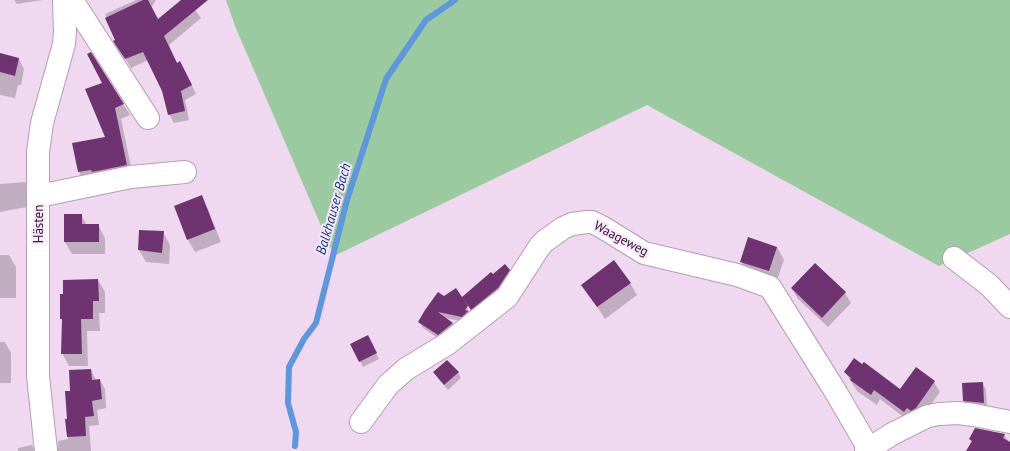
<!DOCTYPE html>
<meta charset="utf-8">
<style>
body{margin:0}
canvas{display:block;background:#f0d8f0}
</style>
<canvas width="1010" height="451"></canvas>
<script>
const g = document.querySelector('canvas').getContext('2d');
g.lineJoin = 'round';
function fillPath(path, color) {
  g.fillStyle = color;
  g.fill(path, 'evenodd');
}
function shape(rows) {
  const path = new Path2D();
  for (const r of rows) {
    path.moveTo(r[0], r[1]);
    for (let i = 2; i < r.length; i += 2) path.lineTo(r[i], r[i + 1]);
  }
  return path;
}
function trace(path, color, width, dash) {
  g.strokeStyle = color;
  g.lineWidth = width;
  g.lineCap = dash ? 'butt' : 'round';
  g.setLineDash(dash || []);
  g.stroke(path);
}
function drawText(font, color, halo, rows, align = 'center') {
  g.font = font + ' "PT Sans",sans-serif';
  g.lineWidth = 4;
  g.setLineDash([]);
  g.textBaseline = 'middle';
  g.strokeStyle = halo;
  g.fillStyle = color;
  for (const [text, x, y, turn = 0] of rows) {
    g.save();
    g.translate(x, y);
    g.rotate((+turn || 0) * Math.PI / 180);
    g.textAlign = isNaN(turn) ? turn : align;
    if (halo) g.strokeText(text, 0, 0);
    g.fillText(text, 0, 0);
    g.restore();
  }
}
fillPath(shape([
 [226,0,1010,0,1010,234,939,266,647,105,334,256,235,26]
]), '#9bcaa0');
fillPath(shape([
 [14,0,43,0,17,4],
 [136,0,156,0,127,45,182,0,188,0,201,18,169,45,177,64,185,71,196,94,185,100,189,120,174,123,169,114,163,90,148,60,131,68,121,51,105,14],
 [0,55,19,59,24,69,21,85,18,85,15,98,0,95],
 [108,81,130,115,121,119,133,176,85,183,79,172,106,138],
 [25,182,32,194,32,206,0,212,0,184],
 [201,196,208,209,221,242,195,252,188,240,175,206],
 [65,215,81,215,87,225,98,225,105,238,105,254,72,254,65,242],
 [163,232,170,245,169,264,146,262,139,250],
 [777,247,784,260,776,283,748,274,741,261],
 [0,255,9,255,16,267,16,298,0,298],
 [815,264,845,293,851,303,828,327,798,299,792,289],
 [509,270,514,279,476,317,468,305,492,275],
 [98,280,105,292,105,313,99,313,100,331,87,331,88,366,69,366,62,353,63,321,61,319,61,295],
 [630,283,637,295,605,319,583,285],
 [444,297,466,306,470,313,465,322,445,318,452,324,456,330,442,341,423,328,419,322],
 [0,342,5,342,11,353,11,383,0,383],
 [371,342,379,359,363,367,351,344],
 [863,365,900,390,916,368,934,382,940,392,921,418,910,422,880,399,877,405,857,391,845,372],
 [91,370,96,380,100,380,105,389,106,408,97,410,99,425,89,426,91,451,58,451,58,441,68,439,67,420,68,420,71,392],
 [458,372,461,378,448,390,434,373],
 [982,383,986,389,987,409,967,407,964,401],
 [1004,435,1010,443,1010,451,969,451,972,443,970,439],
 [32,445,35,451,18,451,18,448]
]), '#0003');
trace(shape([
 [295,446,296,432,288,403,289,367,304,339,316,323,347,200,386,79,426,20,455,0]
]), '#5e97de', 6);
fillPath(shape([
 [143,0,148,0,158,19,181,0,208,0,164,36,177,63,180,61,192,85,181,91,185,111,168,115,162,91,143,52,125,59,113,41,115,40,105,18],
 [91,52,124,104,115,108,127,165,92,172,91,170,78,172,72,143,105,137,85,89,102,83,87,54],
 [0,53,19,58,15,76,0,72],
 [202,195,215,229,187,240,174,206],
 [64,214,82,214,82,224,99,224,99,242,64,242],
 [139,230,164,231,162,253,138,250],
 [748,237,777,247,769,271,740,262],
 [614,260,631,283,597,307,581,285],
 [815,263,846,292,822,318,791,288],
 [505,264,510,270,498,288,471,310,462,297,491,272,493,274],
 [98,279,99,301,93,301,93,319,81,319,82,354,61,354,62,319,60,319,60,294,63,294,63,280],
 [456,288,468,306,465,310,468,311,462,317,438,312,453,323,438,335,418,322,425,310,438,292,444,296],
 [368,335,377,353,359,362,350,344],
 [854,358,862,364,864,362,900,389,916,367,935,381,916,408,911,411,907,408,904,412,874,390,871,395,850,380,851,378,844,372],
 [447,360,459,372,444,385,433,372],
 [91,369,92,380,100,379,102,399,92,401,94,416,85,417,86,436,67,437,65,419,67,419,65,391,70,391,69,370],
 [983,382,984,403,963,401,962,383],
 [975,428,1005,434,1003,438,1010,442,1010,451,966,451,972,441,969,439]
]), '#703372');
const minor = shape([
 [72,0,148,118],
 [39,196,131,177,185,172],
 [954,258,989,285,1010,307],
 [361,422,388,385,406,369,447,344,507,297,540,246,545,241,563,228,572,224,587,222,592,222,602,227,644,253,737,275,770,287,834,389,869,449],
 [46,451,38,376,38,152,42,123,64,44,65,32,64,0],
 [866,451,892,434,928,416,939,414,958,413,974,415,1010,422]
]);
trace(minor, '#b49db4', 24);
trace(minor, '#fff', 22);
drawText('13px', '#292029', '#fee5fe', [
 ["Hästen",39,224,-90],
 ["Waageweg",621,239,28]
]);
drawText('italic 14px', '#003f7f', '#fee5fe', [
 ["Balkhauser Bach",334,209,-74]
]);
</script>
